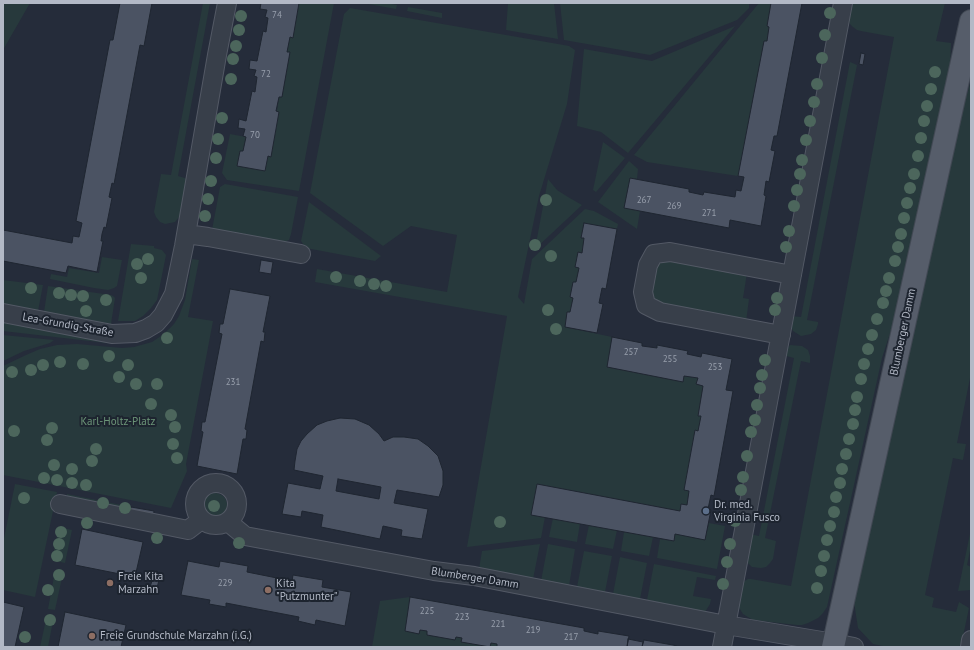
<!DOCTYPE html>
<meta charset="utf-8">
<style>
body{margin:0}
#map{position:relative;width:974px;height:650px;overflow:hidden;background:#252c3a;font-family:"PT Sans",sans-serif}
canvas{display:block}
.frame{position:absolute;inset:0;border:4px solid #b3b9c6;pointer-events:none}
</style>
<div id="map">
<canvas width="974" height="650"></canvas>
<div class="frame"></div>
</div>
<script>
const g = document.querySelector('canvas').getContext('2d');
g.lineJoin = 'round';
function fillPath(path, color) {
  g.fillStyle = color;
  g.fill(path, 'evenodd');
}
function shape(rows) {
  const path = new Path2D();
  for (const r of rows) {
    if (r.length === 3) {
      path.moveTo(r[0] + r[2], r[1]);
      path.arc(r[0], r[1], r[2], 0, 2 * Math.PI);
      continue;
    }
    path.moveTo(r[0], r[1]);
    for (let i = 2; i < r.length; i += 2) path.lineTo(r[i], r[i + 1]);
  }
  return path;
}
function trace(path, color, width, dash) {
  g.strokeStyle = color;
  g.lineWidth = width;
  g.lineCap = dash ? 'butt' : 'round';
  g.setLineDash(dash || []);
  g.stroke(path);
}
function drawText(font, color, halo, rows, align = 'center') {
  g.font = font + ' "PT Sans",sans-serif';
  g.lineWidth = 4;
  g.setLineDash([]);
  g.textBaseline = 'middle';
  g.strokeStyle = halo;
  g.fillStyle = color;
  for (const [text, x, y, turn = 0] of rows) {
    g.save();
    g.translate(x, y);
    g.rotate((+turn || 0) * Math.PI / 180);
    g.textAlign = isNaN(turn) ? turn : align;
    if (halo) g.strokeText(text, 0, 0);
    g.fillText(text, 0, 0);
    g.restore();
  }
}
fillPath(shape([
 [3,3,30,3,3,50],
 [203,3,210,3,178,176,188,179,180,216,175,222,165,224,160,222,156,217,154,212,161,174,171,175],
 [299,3,334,3,299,191,227,180,222,173,230,134,246,137,243,151,240,151,270,157,279,97,282,97,290,53,287,52,290,37,293,37],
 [363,3,388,3,397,5,396,9],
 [508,3,554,3,558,39,506,30],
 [560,3,749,3,749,8,737,20,650,55,564,40],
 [759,3,771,3,767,26,769,27,767,41,764,41,738,176,647,162,634,155],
 [851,3,945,3,936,41,951,43,950,71,905,287,882,358,827,607,823,613,818,618,808,623,802,625,797,625,753,620,743,614,738,606,743,582,748,579,751,579,791,586,894,37,861,31,857,30,853,27,850,24,848,18],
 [408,7,442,13,442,18,407,11],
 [350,8,558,44,569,46,575,50,567,104,539,196,518,297,524,304,532,259,585,209,594,211,618,224,617,229,584,223,581,237,584,238,582,253,578,252,576,267,579,268,576,282,573,282,570,297,573,298,570,312,567,312,565,327,612,337,607,367,683,382,684,376,698,378,697,384,703,386,698,415,701,416,698,431,695,430,689,491,687,505,682,504,680,511,537,484,545,517,541,538,467,547,507,316,315,282,317,269,447,292,457,235,411,226,383,246,310,193,344,14],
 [735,26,628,153,601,132,577,126,584,49,652,61],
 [850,62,857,65,807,320,818,322,818,324,816,330,811,334,801,336,793,331,790,324,790,316,801,317],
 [971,81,971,373,957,443,966,444,963,460,953,458,925,595,934,598,932,607,956,612,959,602,969,608,962,641,959,647,888,647,873,644,858,628,854,602,963,107],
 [603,142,625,158,596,192,593,190],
 [629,161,638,169,637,179,630,178,624,207,640,211,637,229,598,202],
 [548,179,557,190,568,197,582,205,535,249],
 [225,184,298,197,291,234,289,240,282,243,212,230,220,187],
 [309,202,381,256,375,261,306,248,301,241],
 [131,244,154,246,154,248,162,250,166,255,157,300,151,308,143,316,135,321,118,321],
 [102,257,122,260,117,286,114,288,108,290,94,288,50,279,51,274,67,277,69,268,99,273],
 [667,258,747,273,743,298,749,299,746,322,660,306,654,301,651,293,657,263],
 [192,259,199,260,188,317,213,321,186,464,187,471,171,508,3,475,3,366,26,355,40,349,57,345,77,344,122,348,134,347,152,342,161,336,169,329,174,324,179,316,185,300],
 [3,280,43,285,38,311,3,305],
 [48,286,111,295,113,296,115,298,111,324,44,312],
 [3,321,108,341,107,343,3,331],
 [3,335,54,340,50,343,24,351,3,361],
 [790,345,802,346,808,350,810,356,810,363,801,361,765,538,776,541,773,559,770,563,766,567,761,568,752,567,746,561,749,534,759,536,794,358,783,355,785,351],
 [15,484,57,492,35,597,3,590,3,543],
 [215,505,12],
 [67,494,131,507,130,512,66,499],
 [553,518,580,523,577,542,549,537],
 [709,523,725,526,717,569,657,558,660,539,674,541,675,534,705,540],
 [589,525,617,530,613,549,585,544],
 [59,527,72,530,65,563,52,560],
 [971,529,971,546,967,565,971,567,971,590,958,591],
 [624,532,653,537,649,556,621,551],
 [540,544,533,579,479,569,482,551],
 [548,544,575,549,569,586,541,581],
 [584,551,612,556,605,592,577,587],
 [620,557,647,563,640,599,613,594],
 [654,564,716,576,715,580,697,577,693,596,711,599,710,604,705,612,647,600],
 [55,571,63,573,55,610,48,609],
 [410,597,405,631,419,634,420,630,427,631,427,635,455,640,456,637,462,638,461,641,490,647,491,643,497,644,497,647,372,647,380,601],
 [47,615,54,616,48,647,40,647]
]), '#27393c');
const building = shape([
 [120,3,152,3,144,46,140,45,114,184,112,183,109,197,112,198,106,228,104,227,102,234,101,241,103,241,97,272,68,266,66,273,3,261,3,230,72,243,73,236,79,237,82,223,76,221,110,40,113,40,120,3],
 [261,3,299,3,293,38,290,37,287,52,290,52,282,97,279,97,276,111,279,112,271,157,268,156,265,171,237,166,240,151,243,151,246,137,243,136,245,129,238,128,239,119,246,121,252,91,255,92,257,77,254,76,256,70,249,69,250,60,257,61,263,31,266,32,268,18,265,17,267,10,260,9,261,3],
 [771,3,802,3,777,136,774,136,771,150,775,151,769,182,766,181,764,195,766,196,761,226,730,220,729,228,624,208,630,178,689,189,689,192,703,195,704,192,735,197,736,190,741,191,744,177,738,176,764,41,767,41,769,27,767,26,771,3],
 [861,53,865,54,863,65,859,64,861,53],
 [584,223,617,229,606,289,602,288,599,303,603,304,597,333,565,327,567,312,570,312,573,298,570,297,573,282,576,282,579,268,575,267,578,252,582,253,584,238,581,238,584,223],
 [261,260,273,262,271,274,259,272,261,260],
 [230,289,270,296,263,332,265,332,264,342,261,341,245,429,247,430,246,439,243,439,237,474,197,466,203,432,201,431,202,422,205,422,222,334,219,333,220,324,223,324,230,289],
 [612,337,642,343,642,346,657,348,657,345,688,351,687,354,701,357,702,353,732,359,726,390,733,391,714,496,711,495,708,509,711,510,705,540,675,534,674,541,531,515,537,484,680,511,681,504,687,505,689,491,684,490,695,430,698,431,701,416,698,416,703,386,696,384,698,378,684,376,683,382,607,367,612,337],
 [340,418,355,419,369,425,379,434,384,441,393,437,404,437,418,439,428,446,438,456,443,471,443,485,439,497,397,490,394,503,428,509,422,539,401,536,402,530,383,526,380,539,321,527,323,515,302,511,301,517,282,514,288,483,320,489,323,476,294,470,295,461,297,449,301,441,307,434,317,425,327,421,340,418],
 [338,479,381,487,379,499,336,491,338,479],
 [131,507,154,511,153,518,130,513,131,507],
 [82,529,143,542,135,577,75,565,82,529],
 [188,561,219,567,220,561,248,566,247,572,292,581,293,575,323,580,322,587,351,592,345,626,316,620,315,625,298,621,299,617,226,603,226,607,209,604,210,600,181,595,188,561],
 [153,578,159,580,157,588,150,587,153,578],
 [410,597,584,628,584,631,598,634,598,631,629,636,627,647,497,647,497,644,491,643,490,647,461,642,462,638,456,637,455,640,427,635,427,631,420,630,419,634,405,631,410,597],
 [3,602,24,607,15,647,3,647,3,602],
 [65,612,126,625,121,647,58,647,65,612],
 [628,639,643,642,642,647,627,647,628,639],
 [644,640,673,645,677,646,677,647,642,647,644,640]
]);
fillPath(building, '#4b5363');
trace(building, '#1f2631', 1);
const minor = shape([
 [186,234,208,237,301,254],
 [3,313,112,334,135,333,146,329,156,323,163,315,174,294,184,246,217,55,227,3],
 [781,335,660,312,646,305,643,292,648,265,654,254,670,252,792,275],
 [216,504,21],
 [60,504,188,530,201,520],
 [228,522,245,536,434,571,474,576,726,625,834,643,854,647],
 [722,647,843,3],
 [970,647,971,640]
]);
const major = shape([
 [833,647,971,21]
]);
trace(minor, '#535965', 20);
trace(major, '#414853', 24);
trace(minor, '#383f4a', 18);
trace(major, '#565d6a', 22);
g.fillStyle = '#4c665c';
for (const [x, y] of [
 [830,13],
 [241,16],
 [239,30],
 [825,35],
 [236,46],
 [822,58],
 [233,59],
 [935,72],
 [231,79],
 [817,84],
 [931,89],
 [814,102],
 [927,106],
 [222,118],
 [810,121],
 [924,121],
 [921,138],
 [218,139],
 [806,140],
 [918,156],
 [216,158],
 [802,160],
 [800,174],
 [914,174],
 [211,181],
 [910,188],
 [797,190],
 [208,199],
 [546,200],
 [907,203],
 [794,206],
 [205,216],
 [904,218],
 [789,231],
 [901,234],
 [535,245],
 [786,247],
 [898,247],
 [551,256],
 [148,259],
 [895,261],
 [137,264],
 [336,277],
 [141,278],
 [889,278],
 [360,281],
 [374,284],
 [386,286],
 [31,288],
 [886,291],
 [59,293],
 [71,295],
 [83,296],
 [777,298],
 [106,300],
 [883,303],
 [548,310],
 [775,310],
 [86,311],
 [877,319],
 [556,329],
 [872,335],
 [167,338],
 [868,349],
 [109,356],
 [765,360],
 [60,362],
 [83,364],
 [864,364],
 [43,365],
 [128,365],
 [31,370],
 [12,372],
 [762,375],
 [119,377],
 [861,379],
 [136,384],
 [157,384],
 [760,388],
 [857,397],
 [151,404],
 [757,405],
 [855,410],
 [171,415],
 [755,420],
 [853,424],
 [175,427],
 [52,428],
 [14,431],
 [751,432],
 [849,439],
 [47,440],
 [173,444],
 [96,449],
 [846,454],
 [747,456],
 [177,458],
 [92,461],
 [54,465],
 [72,469],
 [842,469],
 [743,477],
 [44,478],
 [57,480],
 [72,483],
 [840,483],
 [86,485],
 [741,490],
 [836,497],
 [24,498],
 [103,503],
 [214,506],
 [125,508],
 [834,512],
 [735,521],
 [500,522],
 [87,523],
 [830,526],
 [61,532],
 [157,538],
 [827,540],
 [239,543],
 [59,544],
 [730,544],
 [57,556],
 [824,556],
 [727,562],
 [821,571],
 [59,575],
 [723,584],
 [817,588],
 [48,590],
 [50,620],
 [25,637]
]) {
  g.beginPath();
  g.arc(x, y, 6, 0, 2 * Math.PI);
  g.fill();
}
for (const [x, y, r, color] of [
 [706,511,4,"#5c6f8a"],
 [110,583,4,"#8d6e63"],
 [268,590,4,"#8d6e63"],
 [92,636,4,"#8d6e63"]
]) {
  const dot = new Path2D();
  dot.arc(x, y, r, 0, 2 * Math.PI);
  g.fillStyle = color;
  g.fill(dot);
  trace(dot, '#1d242f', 1.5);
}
drawText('9px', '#99a0ad', null, [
 ["74",277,15],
 ["72",266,74],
 ["70",255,135],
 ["267",644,200],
 ["269",674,206],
 ["271",709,213],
 ["257",631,352],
 ["255",670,359],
 ["253",715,367],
 ["231",233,382],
 ["229",225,583],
 ["225",427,611],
 ["223",462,617],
 ["221",498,624],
 ["219",533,630],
 ["217",571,637]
]);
drawText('11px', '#b3b9c6', '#1d242f', [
 ["Lea-Grundig-Straße",68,325,10],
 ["Blumberger Damm",903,332,-78],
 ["Blumberger Damm",475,578,9]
]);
drawText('11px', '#6c9578', '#1d242f', [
 ["Karl-Holtz-Platz",118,422]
]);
drawText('11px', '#b3b9c6', '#1d242f', [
 ["Dr. med.",714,505],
 ["Virginia Fusco",714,518],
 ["Freie Kita",118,577],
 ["Marzahn",118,590],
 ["Kita",276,584],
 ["\"Putzmunter\"",276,597],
 ["Freie Grundschule Marzahn (i.G.)",100,636]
], 'left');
</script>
